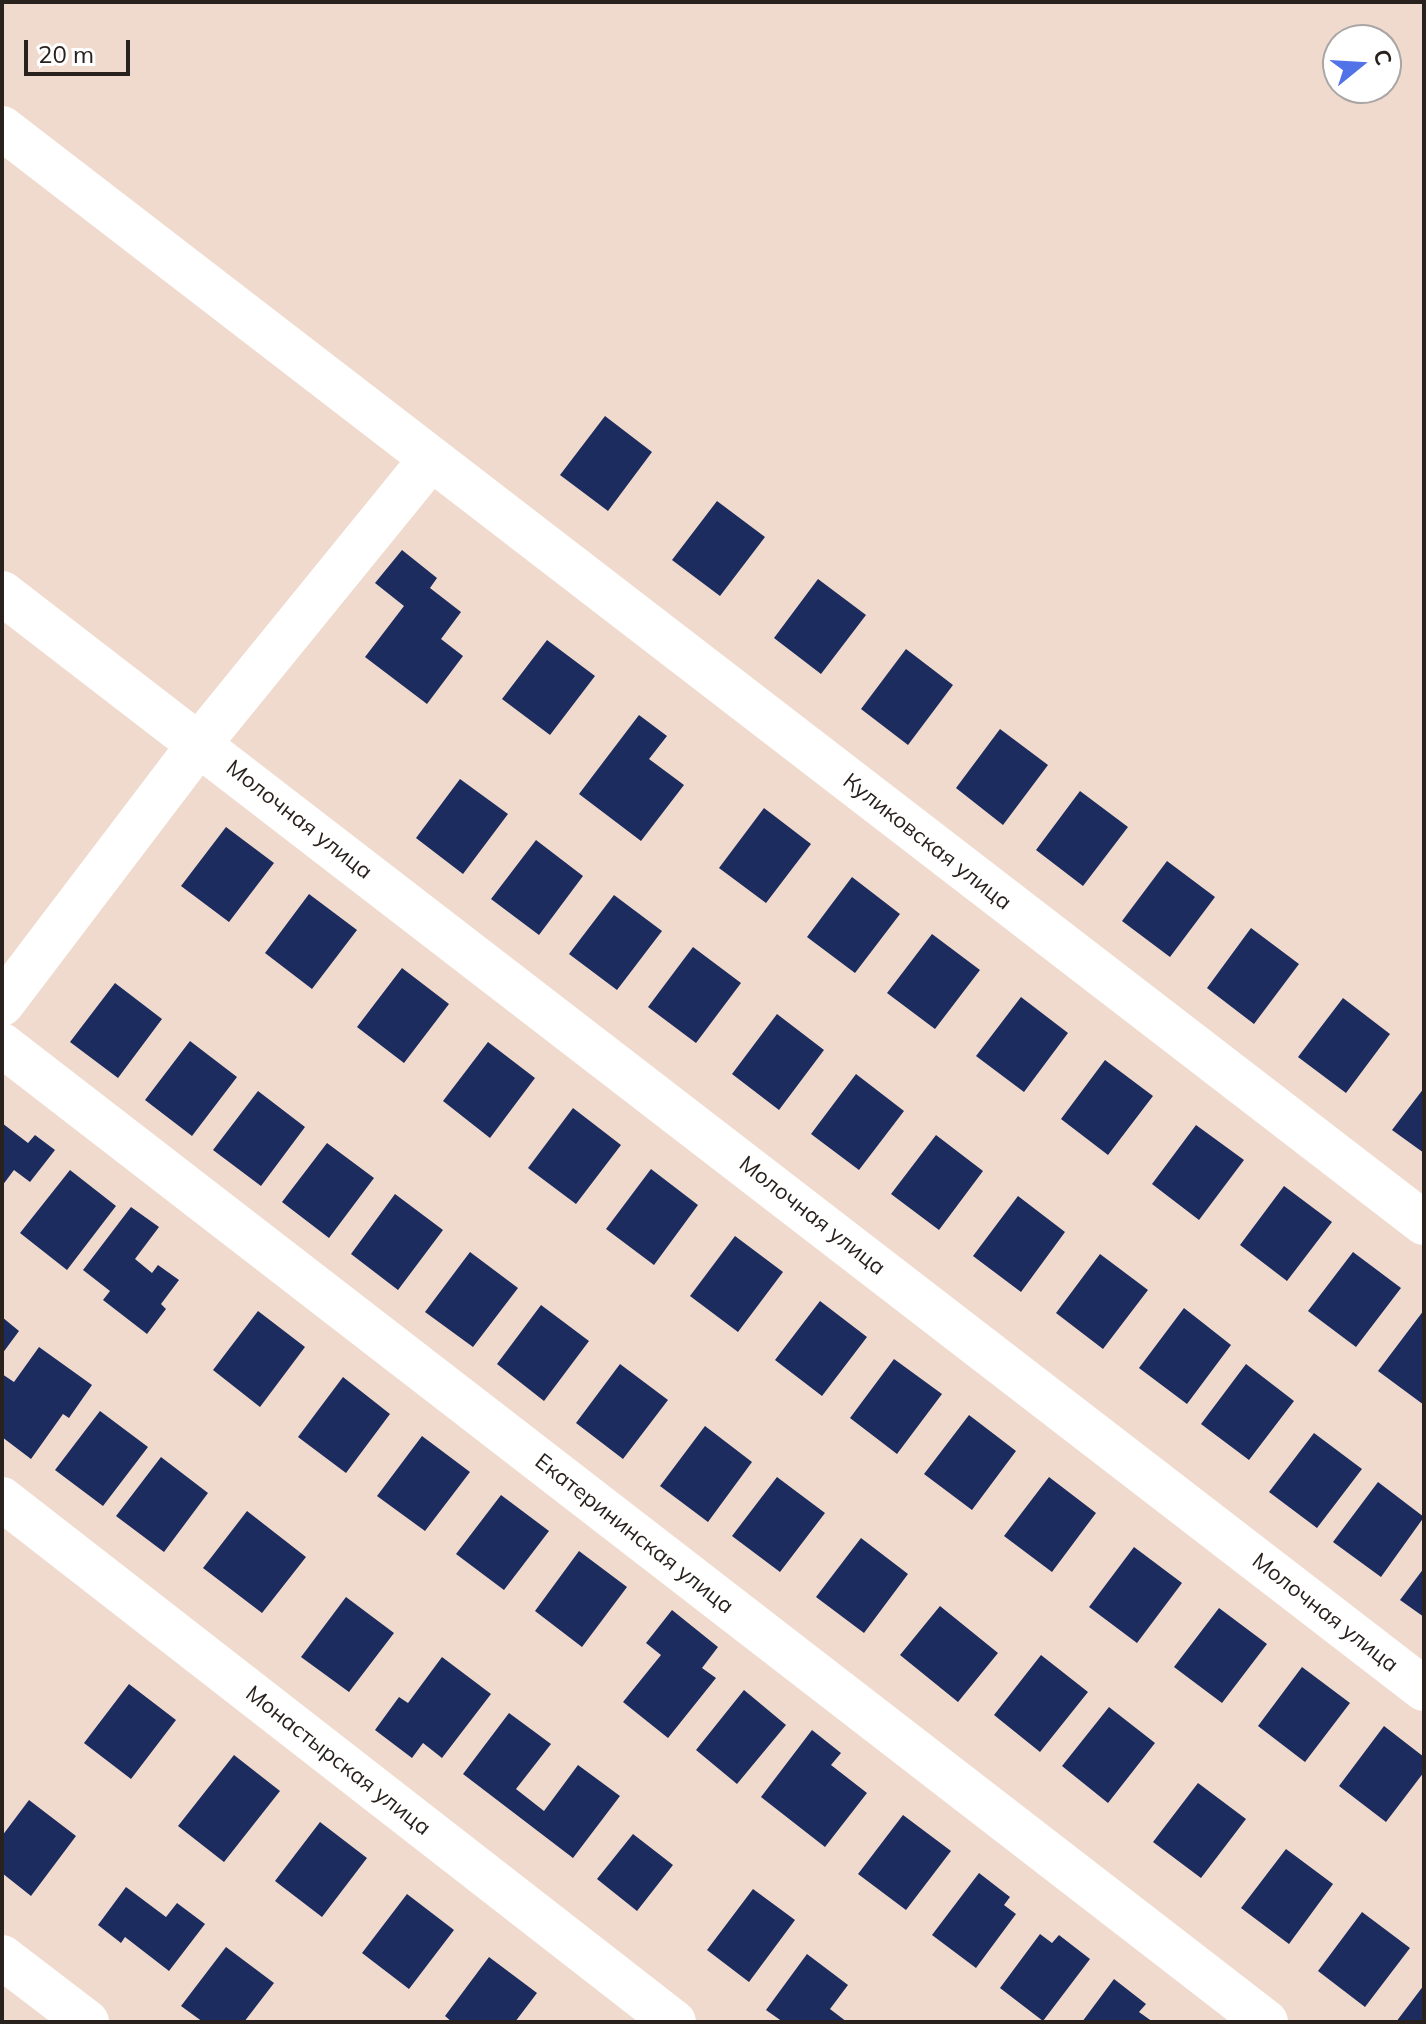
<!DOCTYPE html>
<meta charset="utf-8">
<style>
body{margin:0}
#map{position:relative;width:1426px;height:2024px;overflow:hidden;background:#f0dacd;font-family:Mulish,sans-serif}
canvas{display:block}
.frame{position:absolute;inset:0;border:4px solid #29211d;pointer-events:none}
.north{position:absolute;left:1322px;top:24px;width:80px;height:80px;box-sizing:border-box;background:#fff;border:2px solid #a9a6a5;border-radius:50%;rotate:72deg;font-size:22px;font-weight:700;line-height:32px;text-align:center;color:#29211d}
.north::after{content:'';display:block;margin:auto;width:28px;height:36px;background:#5173e7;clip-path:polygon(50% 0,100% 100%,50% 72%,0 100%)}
.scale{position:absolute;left:24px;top:40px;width:106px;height:36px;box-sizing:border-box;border:4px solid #29211d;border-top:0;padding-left:10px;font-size:24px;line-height:28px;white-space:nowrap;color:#29211d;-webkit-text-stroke:6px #fff;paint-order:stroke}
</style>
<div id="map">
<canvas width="1426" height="2024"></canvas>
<div class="frame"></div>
<div class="north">С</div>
<div class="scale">20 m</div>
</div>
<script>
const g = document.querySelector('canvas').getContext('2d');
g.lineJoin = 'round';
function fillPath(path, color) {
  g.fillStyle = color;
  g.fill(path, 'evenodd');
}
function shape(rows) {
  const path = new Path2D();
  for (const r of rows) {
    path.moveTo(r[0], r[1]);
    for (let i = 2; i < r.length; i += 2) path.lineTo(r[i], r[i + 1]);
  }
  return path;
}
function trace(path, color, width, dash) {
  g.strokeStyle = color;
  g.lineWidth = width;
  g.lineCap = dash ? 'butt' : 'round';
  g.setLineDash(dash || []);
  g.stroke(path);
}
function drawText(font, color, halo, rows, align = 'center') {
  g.font = font + ' Mulish,sans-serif';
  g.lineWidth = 8;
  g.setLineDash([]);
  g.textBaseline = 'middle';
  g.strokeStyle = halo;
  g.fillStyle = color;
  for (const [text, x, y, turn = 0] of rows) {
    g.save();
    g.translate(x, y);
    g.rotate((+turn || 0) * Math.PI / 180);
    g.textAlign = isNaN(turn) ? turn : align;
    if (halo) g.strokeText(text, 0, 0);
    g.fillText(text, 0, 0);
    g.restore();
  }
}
fillPath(shape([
 [605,416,652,452,608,511,560,475],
 [717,501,765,537,720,596,672,560],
 [402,550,437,578,430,588,461,612,441,639,463,656,427,704,365,657,404,606,375,583],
 [818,579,866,615,821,674,774,638],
 [547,640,595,676,550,735,502,699],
 [906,649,953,685,908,745,861,709],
 [639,715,667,736,649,759,684,785,641,841,579,794],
 [1000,729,1048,765,1003,825,956,788],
 [460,779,508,814,463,874,416,838],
 [1080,791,1128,827,1083,886,1036,850],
 [764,808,811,844,766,903,719,868],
 [226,827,274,863,229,922,181,886],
 [536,840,583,876,539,935,491,899],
 [1167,861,1215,897,1170,957,1122,921],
 [852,877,900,914,855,973,807,937],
 [309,894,357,930,312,989,265,953],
 [614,895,662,931,617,990,569,954],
 [1251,928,1299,964,1254,1024,1207,988],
 [932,934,980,970,935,1029,887,993],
 [693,947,741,983,696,1043,648,1007],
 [402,968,449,1004,404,1063,357,1027],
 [115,983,162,1019,118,1078,70,1042],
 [1021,997,1068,1033,1024,1092,976,1056],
 [1343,998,1390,1034,1346,1093,1298,1057],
 [777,1014,824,1050,779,1110,732,1074],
 [190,1041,237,1077,192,1136,145,1100],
 [488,1042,535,1078,490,1138,443,1101],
 [1105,1060,1153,1096,1108,1155,1061,1119],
 [856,1074,904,1111,859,1170,811,1134],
 [1424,1088,1424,1153,1392,1130],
 [258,1091,305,1127,261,1186,213,1150],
 [573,1108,621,1145,576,1204,528,1168],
 [2,1123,28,1143,35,1135,55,1150,30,1182,14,1170,2,1186],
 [1196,1125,1244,1160,1199,1220,1152,1184],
 [936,1135,983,1171,939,1230,891,1194],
 [327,1143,374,1178,329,1238,282,1202],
 [651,1169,698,1205,654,1265,606,1229],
 [70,1170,116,1206,67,1270,20,1233],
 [1284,1186,1332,1222,1287,1281,1240,1245],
 [395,1194,443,1230,398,1290,351,1254],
 [1018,1196,1065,1232,1021,1292,973,1256],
 [131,1207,159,1227,135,1259,152,1273,158,1265,179,1280,161,1304,166,1309,147,1334,103,1300,110,1291,83,1270],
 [735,1236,783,1272,738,1332,690,1296],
 [470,1252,518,1288,473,1347,425,1312],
 [1353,1252,1401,1288,1356,1347,1308,1311],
 [1100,1254,1148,1290,1103,1349,1056,1313],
 [820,1301,867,1337,822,1396,775,1360],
 [541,1305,589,1341,544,1401,497,1364],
 [1184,1308,1231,1345,1187,1404,1139,1368],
 [1424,1310,1424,1405,1378,1371],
 [258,1311,305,1347,260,1407,213,1370],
 [2,1317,19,1331,2,1354],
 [39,1347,92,1385,69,1418,63,1414,31,1459,2,1437,2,1374,14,1382],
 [894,1359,942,1394,897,1454,850,1418],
 [620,1364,668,1400,623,1459,576,1423],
 [1246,1364,1294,1401,1249,1460,1201,1424],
 [343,1377,390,1414,346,1473,298,1437],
 [100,1411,148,1447,103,1506,55,1470],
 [969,1415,1016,1451,972,1510,924,1474],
 [705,1426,752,1462,708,1522,660,1486],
 [1314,1433,1362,1469,1317,1528,1269,1492],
 [422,1436,470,1472,425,1531,377,1496],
 [161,1457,208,1493,164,1552,116,1516],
 [777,1477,825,1513,780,1572,732,1536],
 [1049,1477,1096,1513,1052,1572,1004,1536],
 [1378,1482,1424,1517,1381,1577,1333,1542],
 [501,1495,549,1531,504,1590,456,1554],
 [247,1511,306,1557,262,1613,203,1568],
 [861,1538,908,1574,864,1633,816,1597],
 [1134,1547,1182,1583,1137,1643,1089,1607],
 [579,1551,627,1587,582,1647,535,1611],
 [1424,1568,1424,1617,1400,1600],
 [346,1597,394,1633,349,1692,301,1657],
 [940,1606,998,1653,958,1702,900,1655],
 [1219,1608,1267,1644,1222,1703,1174,1667],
 [672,1610,718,1647,702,1668,716,1678,668,1738,623,1702,661,1655,646,1643],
 [1041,1655,1088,1692,1040,1752,994,1715],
 [442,1657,491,1694,442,1758,423,1743,412,1758,375,1730,399,1697,408,1703],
 [1302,1667,1350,1703,1305,1762,1258,1726],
 [129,1684,176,1720,131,1779,84,1743],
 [744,1690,786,1725,737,1784,696,1750],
 [1109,1707,1155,1743,1108,1803,1062,1766],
 [509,1713,551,1744,516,1789,544,1811,578,1765,620,1796,573,1858,463,1774],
 [1384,1726,1424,1757,1424,1772,1386,1822,1339,1786],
 [812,1730,841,1753,831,1765,867,1793,825,1847,761,1797],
 [234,1755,280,1791,224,1862,178,1826],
 [1198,1783,1246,1819,1201,1878,1153,1842],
 [29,1800,76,1836,31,1896,2,1873,2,1836],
 [903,1815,951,1851,906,1910,858,1874],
 [320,1822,367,1858,322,1917,275,1881],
 [633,1834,673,1865,637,1911,597,1879],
 [1286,1849,1333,1884,1289,1944,1241,1908],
 [979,1873,1010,1897,1004,1905,1016,1914,976,1968,932,1935],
 [126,1887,166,1917,177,1903,205,1924,169,1971,125,1937,121,1943,98,1925],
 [753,1889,795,1920,749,1982,707,1950],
 [407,1894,454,1930,409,1989,362,1953],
 [1362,1912,1410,1948,1365,2007,1318,1971],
 [1040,1934,1052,1943,1059,1935,1090,1959,1043,2021,1000,1988],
 [226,1947,274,1983,244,2022,203,2022,181,2006],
 [807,1954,848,1985,830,2009,847,2022,783,2022,766,2010],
 [489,1957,537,1993,515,2022,452,2022,445,2016],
 [1114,1979,1146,2004,1139,2012,1153,2022,1082,2022],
 [1424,1985,1424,2022,1396,2022]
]), '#1d2c5e');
trace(shape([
 [2,128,1424,1223],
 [2,593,1424,1689],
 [2,1004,200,743,430,460],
 [2,1045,1266,2022],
 [2,1499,674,2022],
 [2,1957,87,2022]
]), '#fff', 44);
drawText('22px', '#29211d', '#fff', [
 ["Молочная улица",299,820,38],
 ["Куликовская улица",927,842,38],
 ["Молочная улица",812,1216,38],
 ["Екатерининская улица",634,1534,38],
 ["Молочная улица",1325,1613,38],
 ["Монастырская улица",338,1761,38]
]);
</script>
